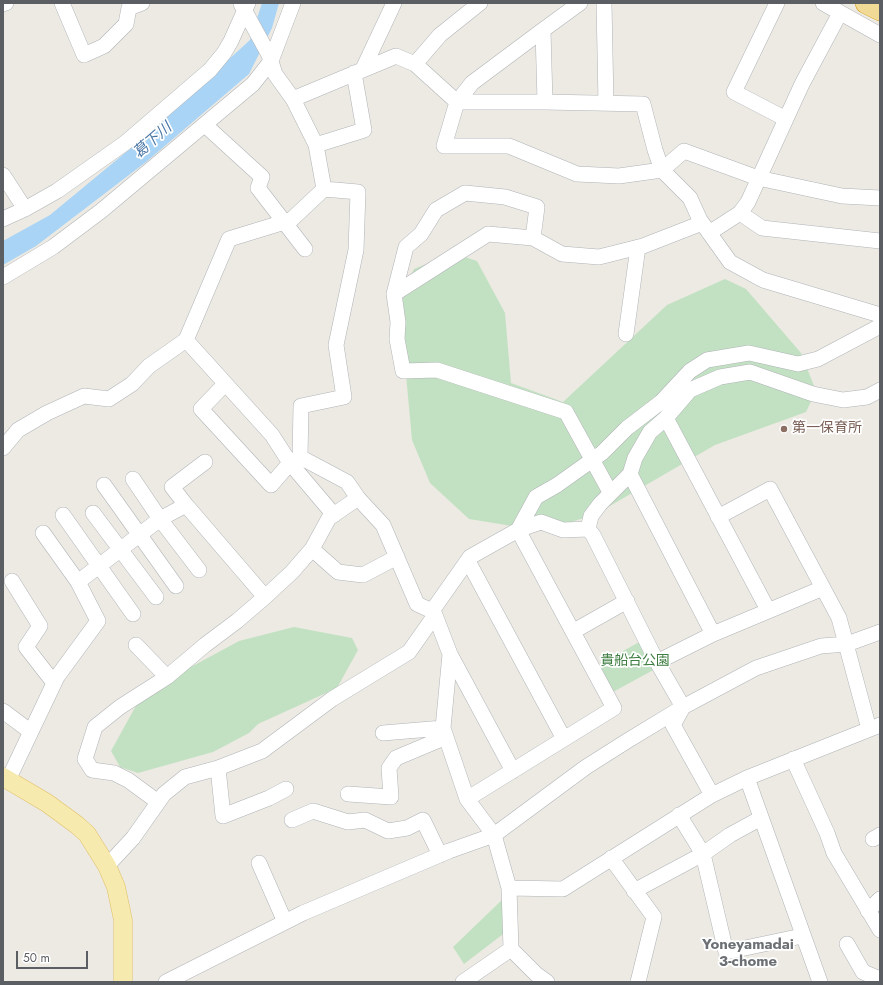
<!DOCTYPE html>
<meta charset="utf-8">
<style>
body{margin:0}
#map{position:relative;width:883px;height:985px;overflow:hidden;background:#eceae3;font-family:Jost,sans-serif}
canvas{display:block}
.frame{position:absolute;inset:0;border:4px solid #5b5e62;pointer-events:none}
.scale{position:absolute;left:16px;top:951px;width:72px;height:18px;box-sizing:border-box;border:2px solid #5b5e62;border-top:0;padding-left:5px;font-size:12px;line-height:14px;white-space:nowrap;color:#5b5e62;-webkit-text-stroke:3px #fff;paint-order:stroke}
</style>
<div id="map">
<canvas width="883" height="985"></canvas>
<div class="frame"></div>
<div class="scale">50 m</div>
</div>
<script>
const g = document.querySelector('canvas').getContext('2d');
g.lineJoin = 'round';
function fillPath(path, color) {
  g.fillStyle = color;
  g.fill(path, 'evenodd');
}
function shape(rows) {
  const path = new Path2D();
  for (const r of rows) {
    path.moveTo(r[0], r[1]);
    for (let i = 2; i < r.length; i += 2) path.lineTo(r[i], r[i + 1]);
  }
  return path;
}
function trace(path, color, width, dash) {
  g.strokeStyle = color;
  g.lineWidth = width;
  g.lineCap = dash ? 'butt' : 'round';
  g.setLineDash(dash || []);
  g.stroke(path);
}
function drawText(font, color, halo, rows, align = 'center') {
  g.font = font + ' Jost,"Noto Sans JP",sans-serif';
  g.lineWidth = 3.5;
  g.setLineDash([]);
  g.textBaseline = 'middle';
  g.strokeStyle = halo;
  g.fillStyle = color;
  for (const [text, x, y, turn = 0] of rows) {
    g.save();
    g.translate(x, y);
    g.rotate((+turn || 0) * Math.PI / 180);
    g.textAlign = isNaN(turn) ? turn : align;
    if (halo) g.strokeText(text, 0, 0);
    g.fillText(text, 0, 0);
    g.restore();
  }
}
fillPath(shape([
 [453,253,477,261,505,313,511,383,563,402,667,305,725,279,746,289,801,353,816,391,806,412,715,445,596,514,543,531,469,519,430,483,412,440,399,298,414,269],
 [294,627,352,638,358,650,337,688,258,724,249,733,213,752,138,773,120,767,111,751,143,693,239,641],
 [643,640,657,668,611,693,596,666],
 [504,898,507,931,464,964,453,947]
]), '#c2e1c2');
fillPath(shape([
 [262,3,279,3,272,28,249,74,146,162,36,246,3,265,3,241,50,215,131,148,250,40]
]), '#aad4f5');
const minor = shape([
 [62,3,84,55,104,46,126,24,129,8,142,3],
 [480,3,440,35,415,64,457,102,545,102],
 [580,3,543,30,545,102,643,104,655,150,662,170,690,198,700,220,730,262,763,280,880,315],
 [604,3,606,103],
 [777,3,734,92,786,119],
 [823,3,880,35],
 [3,4,6,3],
 [241,4,269,55,275,74,293,99,316,145,324,189],
 [543,30,472,83,457,102,444,146,509,146,577,174,619,176,662,170,684,151,758,178,842,196,880,198],
 [363,69,394,3],
 [293,99,396,56,415,64],
 [205,125,262,177,258,188,305,249],
 [316,145,364,130,354,73],
 [3,175,25,209],
 [740,213,762,228,880,241],
 [3,219,25,209,57,191,125,143,210,70,224,53,231,41,248,3],
 [709,233,740,213,748,202,802,84,840,13],
 [3,277,53,247,101,211,253,84,271,61,293,3],
 [394,294,406,247,421,234,436,210,465,193,505,197,537,207,533,238],
 [626,334,638,247],
 [186,340,272,435,290,463,334,515],
 [225,384,201,409,271,485,290,463],
 [666,418,768,610],
 [3,448,18,430,47,413,84,396,109,399,132,384,149,366,186,340,229,239,291,220,324,189,358,192,356,250,336,345,344,397,301,406,300,457,347,482,358,498,383,525,417,604,432,611,435,615,450,654,443,728,467,799,494,835,509,888,511,949,536,974,547,982],
 [630,474,713,634],
 [133,479,160,519,199,570],
 [104,485,176,586],
 [610,492,566,412,437,370,403,371,397,339,398,322,394,294,488,234,533,238,562,254,599,257,643,246,702,223],
 [186,505,172,487,205,462],
 [93,513,156,597],
 [63,515,133,614],
 [718,517,770,489,823,588],
 [588,529,591,516,600,504,630,474,635,458,650,432,666,418,690,390,720,377,750,372,813,394,843,400,867,397,880,390],
 [588,529,593,535,657,662,683,707,673,725,712,795],
 [518,530,536,497,557,485,602,453,627,428,661,402,690,371,707,360,749,353,798,364,818,359,880,326],
 [43,533,78,582],
 [312,549,338,572,363,575,397,557],
 [468,561,564,739],
 [12,581,40,626,26,647,54,683],
 [432,611,470,557,518,530,541,522,563,530,588,529],
 [574,631,627,601],
 [136,645,167,677],
 [450,654,513,771],
 [657,662,713,634,823,588,839,618,869,729],
 [3,711,31,732],
 [383,733,443,728],
 [793,759,827,833,834,853,880,930],
 [218,768,223,816,269,798,286,789],
 [747,778,820,982],
 [8,780,57,677,98,621,78,582,160,519,186,505,265,597,292,572,312,549,329,518,358,498],
 [348,794,391,797,389,768,396,758,446,737],
 [467,799,614,708,518,530],
 [158,802,128,780,114,773,92,770,85,759,95,727,120,707,167,677,205,645,237,621,265,597],
 [679,815,703,854,726,952,802,936],
 [292,820,313,811,348,822,365,820,388,831,407,828,423,820,440,855],
 [873,839,880,835],
 [611,858,654,917,638,982],
 [259,863,285,922],
 [107,866,133,838,164,794,185,777,218,768,262,751,332,699,409,652,435,615],
 [509,888,563,889,712,795,747,778,880,725],
 [634,891,703,854,730,835,761,818],
 [868,911,880,899],
 [847,944,863,972,880,979],
 [166,982,303,913,449,851,494,835,586,767,627,741,683,707,756,668,821,646,847,644,880,632],
 [463,982,511,949]
]);
const major = shape([
 [3,777,47,803,77,825,87,834,107,866,116,887,123,920,123,982]
]);
const highway = shape([
 [866,3,880,10]
]);
trace(minor, '#b0b3b7', 16);
trace(major, '#e1bf67', 19);
trace(highway, '#d69b19', 22);
trace(minor, '#fff', 15);
trace(major, '#f6eaae', 18);
trace(highway, '#f1da95', 21);
for (const [x, y, r, color] of [
 [784,429,4,"#8d6e63"]
]) {
  const dot = new Path2D();
  dot.arc(x, y, r, 0, 2 * Math.PI);
  g.fillStyle = color;
  g.fill(dot);
  trace(dot, '#fff', 1.5);
}
drawText('14px', '#785e54', '#fff', [
 ["第一保育所",792,429]
], 'left');
drawText('14px', '#3e7e41', '#fff', [
 ["貴船台公園",635,662]
]);
drawText('italic 15px', '#4a76a5', '#fff', [
 ["葛下川",153,141,-41]
]);
drawText('bold 15px', '#6c7074', '#fff', [
 ["Yoneyamadai",748,945],
 ["3-chome",748,962]
]);
</script>
